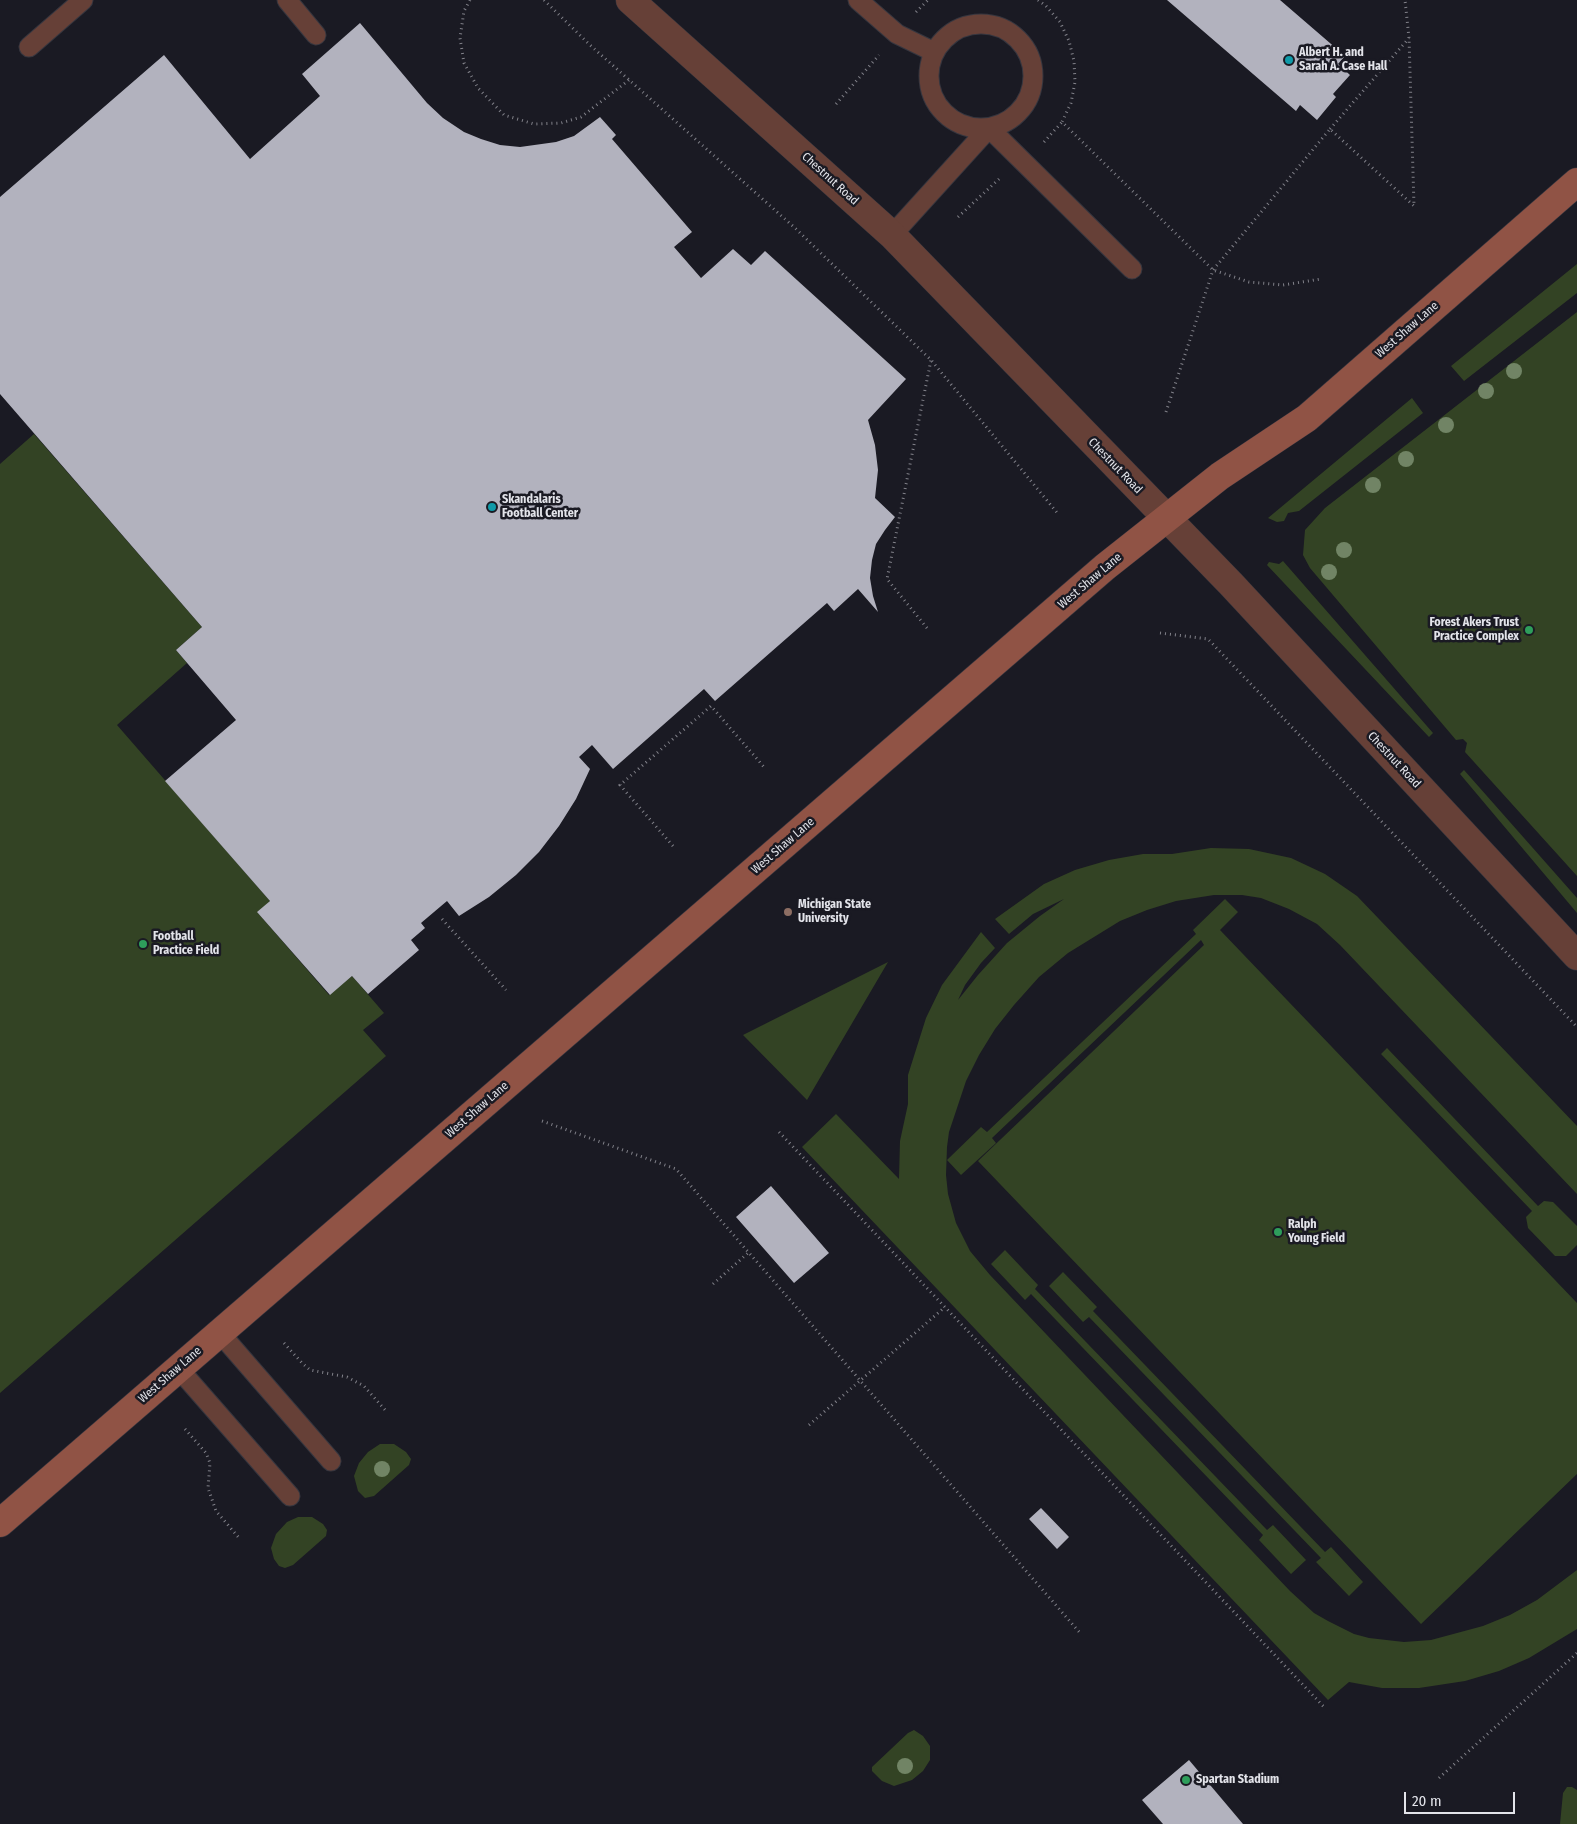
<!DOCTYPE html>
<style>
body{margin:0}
#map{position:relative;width:1577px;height:1824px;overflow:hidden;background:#1a1a23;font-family:"Fira Sans Condensed",sans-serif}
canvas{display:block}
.scale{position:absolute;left:1404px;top:1792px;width:111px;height:22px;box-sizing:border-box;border:2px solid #e3e4ea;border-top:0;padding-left:6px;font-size:15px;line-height:18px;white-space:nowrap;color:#e3e4ea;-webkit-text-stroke:4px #1a1a23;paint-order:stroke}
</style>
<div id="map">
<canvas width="1577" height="1824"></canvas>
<div class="scale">20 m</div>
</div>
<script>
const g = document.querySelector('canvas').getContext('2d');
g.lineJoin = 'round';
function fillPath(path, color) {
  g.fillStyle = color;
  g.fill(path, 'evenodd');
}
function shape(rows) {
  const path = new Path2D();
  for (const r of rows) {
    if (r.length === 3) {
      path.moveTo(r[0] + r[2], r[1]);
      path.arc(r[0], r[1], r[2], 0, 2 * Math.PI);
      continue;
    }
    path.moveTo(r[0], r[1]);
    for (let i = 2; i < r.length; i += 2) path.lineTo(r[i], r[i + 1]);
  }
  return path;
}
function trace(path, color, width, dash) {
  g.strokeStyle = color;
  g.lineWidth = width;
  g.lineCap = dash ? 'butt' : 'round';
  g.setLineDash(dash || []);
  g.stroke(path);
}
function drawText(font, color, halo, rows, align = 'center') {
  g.font = font + ' "Fira Sans Condensed",sans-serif';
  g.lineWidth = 5;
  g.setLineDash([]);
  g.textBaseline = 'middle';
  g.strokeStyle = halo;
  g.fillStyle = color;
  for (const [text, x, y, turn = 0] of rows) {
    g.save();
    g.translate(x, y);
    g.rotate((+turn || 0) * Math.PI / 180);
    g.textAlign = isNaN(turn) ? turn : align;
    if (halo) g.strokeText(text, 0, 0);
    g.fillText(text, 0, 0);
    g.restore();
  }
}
fillPath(shape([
 [1577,264,1577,293,1464,381,1451,366],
 [1577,312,1577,876,1465,752,1467,743,1463,739,1456,740,1310,568,1303,555,1305,530,1325,508],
 [1412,398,1423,413,1299,511,1288,513,1284,521,1277,522,1268,518],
 [34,434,202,627,176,650,187,663,117,725,270,901,258,913,329,995,352,976,384,1013,363,1030,386,1056,0,1393,0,464],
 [1283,561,1433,733,1429,737,1267,565,1269,562,1279,564],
 [1464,770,1577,898,1577,913,1460,774],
 [1211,848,1249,849,1291,858,1325,874,1357,896,1577,1126,1577,1194,1340,945,1317,924,1289,909,1261,898,1242,895,1214,895,1176,901,1147,910,1120,921,1068,953,1039,977,1014,1005,995,1029,979,1055,966,1081,949,1132,947,1147,946,1175,948,1194,956,1223,970,1251,990,1275,1290,1591,1314,1613,1328,1621,1354,1634,1369,1638,1404,1642,1431,1640,1483,1626,1510,1615,1537,1600,1577,1570,1577,1629,1529,1658,1499,1671,1465,1681,1419,1688,1382,1688,1349,1682,1328,1700,802,1147,836,1114,899,1179,900,1141,908,1104,908,1075,926,1018,942,985,981,932,995,948,981,963,965,985,958,1000,978,975,1007,943,1040,916,1064,899,1033,914,1009,934,995,919,1044,884,1075,870,1109,860,1143,854,1172,854],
 [1225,899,1238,912,1220,930,1577,1303,1577,1474,1421,1624,978,1161,1204,945,1201,940,992,1138,996,1143,961,1175,947,1160,981,1127,987,1132,1196,934,1193,930],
 [888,962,807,1100,743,1035],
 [1387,1048,1538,1206,1544,1201,1553,1202,1577,1226,1577,1245,1566,1256,1555,1256,1528,1228,1526,1217,1532,1211,1381,1054],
 [1005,1250,1038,1285,1035,1289,1267,1530,1273,1525,1306,1560,1291,1574,1259,1540,1263,1535,1031,1294,1025,1300,991,1264],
 [1063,1272,1097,1307,1093,1311,1325,1552,1331,1547,1363,1582,1349,1596,1316,1562,1321,1558,1089,1317,1083,1322,1049,1286],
 [380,1444,394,1444,406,1452,411,1459,409,1465,374,1496,365,1498,358,1491,354,1476,359,1463,368,1452],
 [298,1517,312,1517,323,1524,327,1530,326,1536,293,1565,285,1568,279,1566,274,1559,271,1548,276,1534,287,1522],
 [914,1730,923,1736,930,1746,930,1760,923,1771,912,1780,894,1786,882,1781,872,1771,872,1767,908,1733],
 [1567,1787,1572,1787,1577,1790,1577,1824,1560,1824,1563,1793]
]), '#334324');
fillPath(shape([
 [1167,0,1280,0,1345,56,1338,64,1350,75,1333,94,1336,97,1317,120,1300,105,1296,111],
 [360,23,427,103,443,118,464,132,481,139,500,145,520,147,556,142,574,136,600,117,616,135,612,139,692,232,674,247,701,278,733,249,751,265,765,251,906,379,868,420,875,445,878,470,875,498,895,517,885,530,876,544,872,560,870,578,873,596,878,612,858,589,834,611,827,603,715,701,704,689,613,769,592,745,579,757,590,769,576,799,559,826,539,852,516,875,489,897,459,916,447,901,421,923,425,928,411,940,419,950,368,994,352,976,330,995,257,912,270,901,165,781,236,720,176,650,202,627,0,394,0,197,164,55,250,159,320,96,302,74],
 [771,1186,829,1253,794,1283,736,1217],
 [1041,1508,1069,1537,1057,1549,1029,1519],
 [1189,1760,1243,1824,1163,1824,1142,1800]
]), '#b2b2be');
const lane = shape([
 [287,0,316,35],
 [858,0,897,34,934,52],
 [981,76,52],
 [29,47,83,0],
 [892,235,989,128,1132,269],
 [219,1332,331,1461],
 [178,1368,290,1496]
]);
const street = shape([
 [630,0,892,235,1231,584,1577,956]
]);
const secondary = shape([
 [0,1523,1105,567,1220,476,1307,418,1577,182]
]);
trace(lane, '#36363f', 21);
trace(street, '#36363f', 29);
trace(secondary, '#36363f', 29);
trace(shape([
 [470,0,464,11,460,38,464,63,478,88,504,115,534,124,561,123,581,117,629,80],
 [544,0,590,45,795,228,931,360,1059,515],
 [1038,0,1046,6,1060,22,1069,41,1074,61,1075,82,1071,103,1062,122,1213,270,1249,282,1283,285,1321,279],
 [916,12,928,0],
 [836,104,879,55],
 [1330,129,1409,38],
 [1044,142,1062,122],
 [958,217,999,179],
 [1166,412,1213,270,1330,129,1414,206,1409,38,1405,0],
 [927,628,887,579,931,360],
 [1160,633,1208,639,1577,1027],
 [673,846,620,785,711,706,764,767],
 [442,919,506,990],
 [542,1121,676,1169,1081,1634],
 [779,1132,1324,1707],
 [713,1284,748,1253],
 [284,1343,302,1363,310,1370,347,1377,364,1386,387,1412],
 [809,1425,945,1307],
 [185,1429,206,1453,210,1463,208,1488,216,1511,240,1539],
 [1439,1778,1577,1653]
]), '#82828a', 3, [1, 4]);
trace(lane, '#664037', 19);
trace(street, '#664037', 28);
trace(secondary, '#905345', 28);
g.fillStyle = '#718465';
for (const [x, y] of [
 [1514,371],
 [1486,391],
 [1446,425],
 [1406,459],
 [1373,485],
 [1344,550],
 [1329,572],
 [382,1469],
 [905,1766]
]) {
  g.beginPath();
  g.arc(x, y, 8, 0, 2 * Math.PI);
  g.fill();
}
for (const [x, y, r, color] of [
 [1289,60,5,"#0f9aa8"],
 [492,507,5,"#0f9aa8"],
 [1529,630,5,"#2e9e5b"],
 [788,912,5,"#8d6e63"],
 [143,944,5,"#2e9e5b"],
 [1278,1232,5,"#2e9e5b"],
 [1186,1780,5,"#2e9e5b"]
]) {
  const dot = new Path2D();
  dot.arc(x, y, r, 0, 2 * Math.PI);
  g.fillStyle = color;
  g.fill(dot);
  trace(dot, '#1a1a23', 2);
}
drawText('bold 12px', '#e3e4ea', '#1a1a23', [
 ["Albert H. and",1299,53],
 ["Sarah A. Case Hall",1299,67],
 ["Skandalaris",502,500],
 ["Football Center",502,514],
 ["Forest Akers Trust",1519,623,"right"],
 ["Practice Complex",1519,637,"right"],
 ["Michigan State",798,905],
 ["University",798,919],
 ["Football",153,937],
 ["Practice Field",153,951],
 ["Ralph",1288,1225],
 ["Young Field",1288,1239],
 ["Spartan Stadium",1196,1780]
], 'left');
drawText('12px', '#e3e4ea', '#1a1a23', [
 ["Chestnut Road",830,179,42],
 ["West Shaw Lane",1407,330,-41],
 ["Chestnut Road",1115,466,46],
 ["West Shaw Lane",1090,581,-40],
 ["Chestnut Road",1394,760,47],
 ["West Shaw Lane",783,846,-41],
 ["West Shaw Lane",477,1110,-41],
 ["West Shaw Lane",170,1375,-41]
]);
</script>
